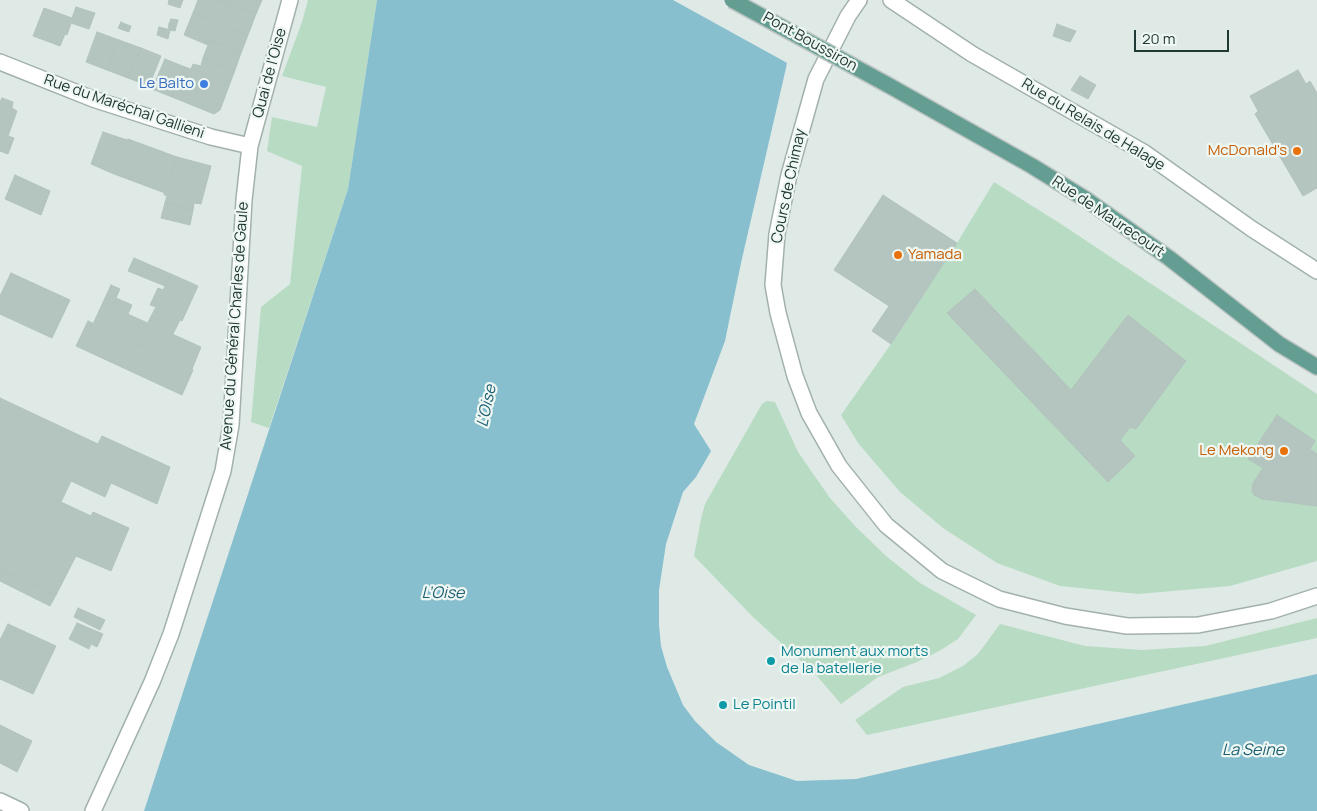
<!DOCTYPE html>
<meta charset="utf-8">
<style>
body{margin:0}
#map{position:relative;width:1317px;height:811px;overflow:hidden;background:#dfeae6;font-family:Manrope,sans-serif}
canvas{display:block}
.scale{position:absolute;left:1134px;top:30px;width:95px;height:22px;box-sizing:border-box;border:2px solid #213934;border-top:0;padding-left:6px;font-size:15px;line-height:18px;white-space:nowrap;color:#213934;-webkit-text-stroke:4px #eff7f3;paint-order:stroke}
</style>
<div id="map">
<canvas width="1317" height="811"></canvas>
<div class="scale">20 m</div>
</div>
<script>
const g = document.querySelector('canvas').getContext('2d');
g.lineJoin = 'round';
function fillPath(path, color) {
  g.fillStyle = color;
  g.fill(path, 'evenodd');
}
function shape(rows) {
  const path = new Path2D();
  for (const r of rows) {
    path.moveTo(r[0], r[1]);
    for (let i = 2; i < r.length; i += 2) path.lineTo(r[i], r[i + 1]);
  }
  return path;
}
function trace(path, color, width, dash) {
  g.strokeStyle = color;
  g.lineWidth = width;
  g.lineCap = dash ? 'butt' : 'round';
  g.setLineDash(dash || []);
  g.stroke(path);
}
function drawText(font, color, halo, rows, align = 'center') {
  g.font = font + ' Manrope,sans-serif';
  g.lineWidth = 4.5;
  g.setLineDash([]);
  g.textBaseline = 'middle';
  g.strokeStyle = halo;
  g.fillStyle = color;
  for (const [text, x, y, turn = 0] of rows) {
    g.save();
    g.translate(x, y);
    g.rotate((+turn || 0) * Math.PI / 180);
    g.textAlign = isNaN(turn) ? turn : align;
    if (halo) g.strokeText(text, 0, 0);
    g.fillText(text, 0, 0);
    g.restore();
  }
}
fillPath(shape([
 [308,0,377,0,348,189,269,428,251,422,261,307,290,284,302,166,267,151,272,117,317,127,326,87,282,76,302,22],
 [994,182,1061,224,1317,394,1317,561,1230,586,1138,594,1060,586,997,563,943,528,900,492,858,443,841,415,891,344,957,243],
 [766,401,775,402,798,452,830,498,855,526,886,556,920,583,976,615,958,639,941,650,917,662,878,677,841,704,817,676,752,616,694,556,701,519,705,504,762,404],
 [1317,618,1317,638,867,735,855,720,903,687,939,678,963,666,978,654,1000,624,1085,646,1142,650,1205,646]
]), '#b8dbc3');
fillPath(shape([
 [377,0,798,0,786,68,741,263,725,341,694,424,711,451,696,477,683,492,666,544,659,590,659,625,661,646,667,667,683,705,695,721,716,742,749,765,797,781,856,779,1317,674,1317,811,144,811,348,189]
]), '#88bfce');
fillPath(shape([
 [673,0,801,0,789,64]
]), '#dfeae6');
const building = shape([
 [169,0,183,0,180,8,168,4,169,0],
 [198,0,217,0,256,14,248,35,193,13,198,0],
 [217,0,262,0,256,14,217,0],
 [76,7,95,13,89,29,71,23,67,35,65,34,60,46,33,36,44,8,72,18,76,7],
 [193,13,248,35,241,53,210,40,208,45,184,35,193,13],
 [171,19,178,20,176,27,169,24,171,19],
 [121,22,125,24,123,30,118,28,121,22],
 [125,24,131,26,129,32,123,30,125,24],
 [169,24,176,27,175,31,168,30,169,24],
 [1057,24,1070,29,1064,40,1053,36,1057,24],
 [159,27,170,30,168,39,157,35,159,27],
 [1070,29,1076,31,1070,42,1064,40,1070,29],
 [97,32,119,40,107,70,86,62,97,32],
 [119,40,141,48,128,78,107,70,119,40],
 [210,40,241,53,235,70,203,58,210,40],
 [141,48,161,56,149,86,128,78,141,48],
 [203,58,235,70,220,110,214,114,172,97,185,67,191,69,193,64,201,66,203,58],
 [165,59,185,67,172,97,152,89,165,59],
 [1298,70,1306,84,1310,81,1317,93,1317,188,1303,196,1255,114,1258,111,1250,96,1298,70],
 [1080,76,1096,85,1088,99,1071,90,1080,76],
 [2,98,13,102,12,108,17,111,8,136,14,138,8,154,0,151,0,102,2,98],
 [103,132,127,140,114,174,91,164,103,132],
 [128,139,177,157,165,193,114,174,128,139],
 [177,157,211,166,201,204,194,203,193,210,165,203,167,195,164,195,177,157],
 [15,175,50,191,41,215,5,199,15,175],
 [883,195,957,243,891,344,872,331,889,306,834,270,883,195],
 [165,203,193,210,190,225,161,218,165,203],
 [134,258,171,274,165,286,128,271,134,258],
 [11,273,70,300,52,338,0,314,0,296,11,273],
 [171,274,198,286,182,321,180,320,173,334,148,322,156,307,150,305,158,288,163,290,171,274],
 [111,285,120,289,102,328,93,324,111,285],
 [975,289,1071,390,1128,315,1186,361,1136,429,1130,427,1120,440,1135,456,1108,482,947,313,975,289],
 [116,298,132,305,128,314,112,307,116,298],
 [112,307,201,347,192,369,102,328,112,307],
 [88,321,193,370,182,395,76,346,88,321],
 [0,398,98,444,102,436,170,467,157,504,111,483,105,497,71,481,61,502,91,516,93,512,129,528,111,571,76,556,56,595,0,569,0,398],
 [1277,415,1315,441,1310,449,1317,454,1317,506,1262,499,1254,495,1252,491,1253,483,1263,468,1248,459,1277,415],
 [0,569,56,595,50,606,0,581,0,569],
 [78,608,105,620,100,630,74,617,78,608],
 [77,623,103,634,97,647,91,644,89,649,69,639,77,623],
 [8,624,56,646,33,694,0,679,0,640,8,624],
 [0,725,32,741,17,772,0,763,0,725]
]);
fillPath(building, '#b4c4bf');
trace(building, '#b2c3bd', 1);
const minor = shape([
 [859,0,848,16,816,79,789,175,777,234,773,285,778,313,795,376,809,413,839,466,886,525,942,571,999,599,1065,616,1127,626,1198,625,1271,611,1317,596],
 [891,0,972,54,1145,153,1252,229,1317,271],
 [0,62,93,99,211,137,250,146],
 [0,801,21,811],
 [93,811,152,682,171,634,223,471,231,425,244,200,250,146,290,0]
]);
const major = shape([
 [888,85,1032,166,1087,200,1169,258,1279,344,1317,367]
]);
trace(minor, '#a2b1ad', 18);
trace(major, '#bcc4c2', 18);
trace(minor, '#fff', 15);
trace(major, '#649e93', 15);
const majorBridge = shape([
 [732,0,888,85]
]);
trace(majorBridge, '#bcc4c2', 18, []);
trace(majorBridge, '#649e93', 15);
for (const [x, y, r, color] of [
 [204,84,5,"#3f7fe0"],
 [1297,151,5,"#e8710a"],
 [898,255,5,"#e8710a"],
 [1284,451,5,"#e8710a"],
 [771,661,5,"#0f9aa8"],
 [723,705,5,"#0f9aa8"]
]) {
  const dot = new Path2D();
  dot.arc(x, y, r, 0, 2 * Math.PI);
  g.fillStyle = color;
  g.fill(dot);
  trace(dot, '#eff7f3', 2);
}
drawText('15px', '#213934', '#eff7f3', [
 ["Pont Boussiron",810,42,29],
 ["Quai de l'Oise",270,73,-75],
 ["Rue du Maréchal Gallieni",124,107,19],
 ["Rue du Relais de Halage",1093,125,31],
 ["Cours de Chimay",789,186,-78],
 ["Rue de Maurecourt",1108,217,34],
 ["Avenue du Général Charles de Gaule",235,326,-86]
]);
drawText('15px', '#366cbe', '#eff7f3', [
 ["Le Balto",194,84]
], 'right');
drawText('15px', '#c56008', '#eff7f3', [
 ["McDonald's",1287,151],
 ["Yamada",908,255,"left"],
 ["Le Mekong",1274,451]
], 'right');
drawText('15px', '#0d838f', '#eff7f3', [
 ["Monument aux morts",781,652],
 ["de la batellerie",781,669],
 ["Le Pointil",733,705]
], 'left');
drawText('italic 16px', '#1d5f73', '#eff7f3', [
 ["L'Oise",487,406,-78],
 ["L’Oise",443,594],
 ["La Seine",1253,751]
]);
</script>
